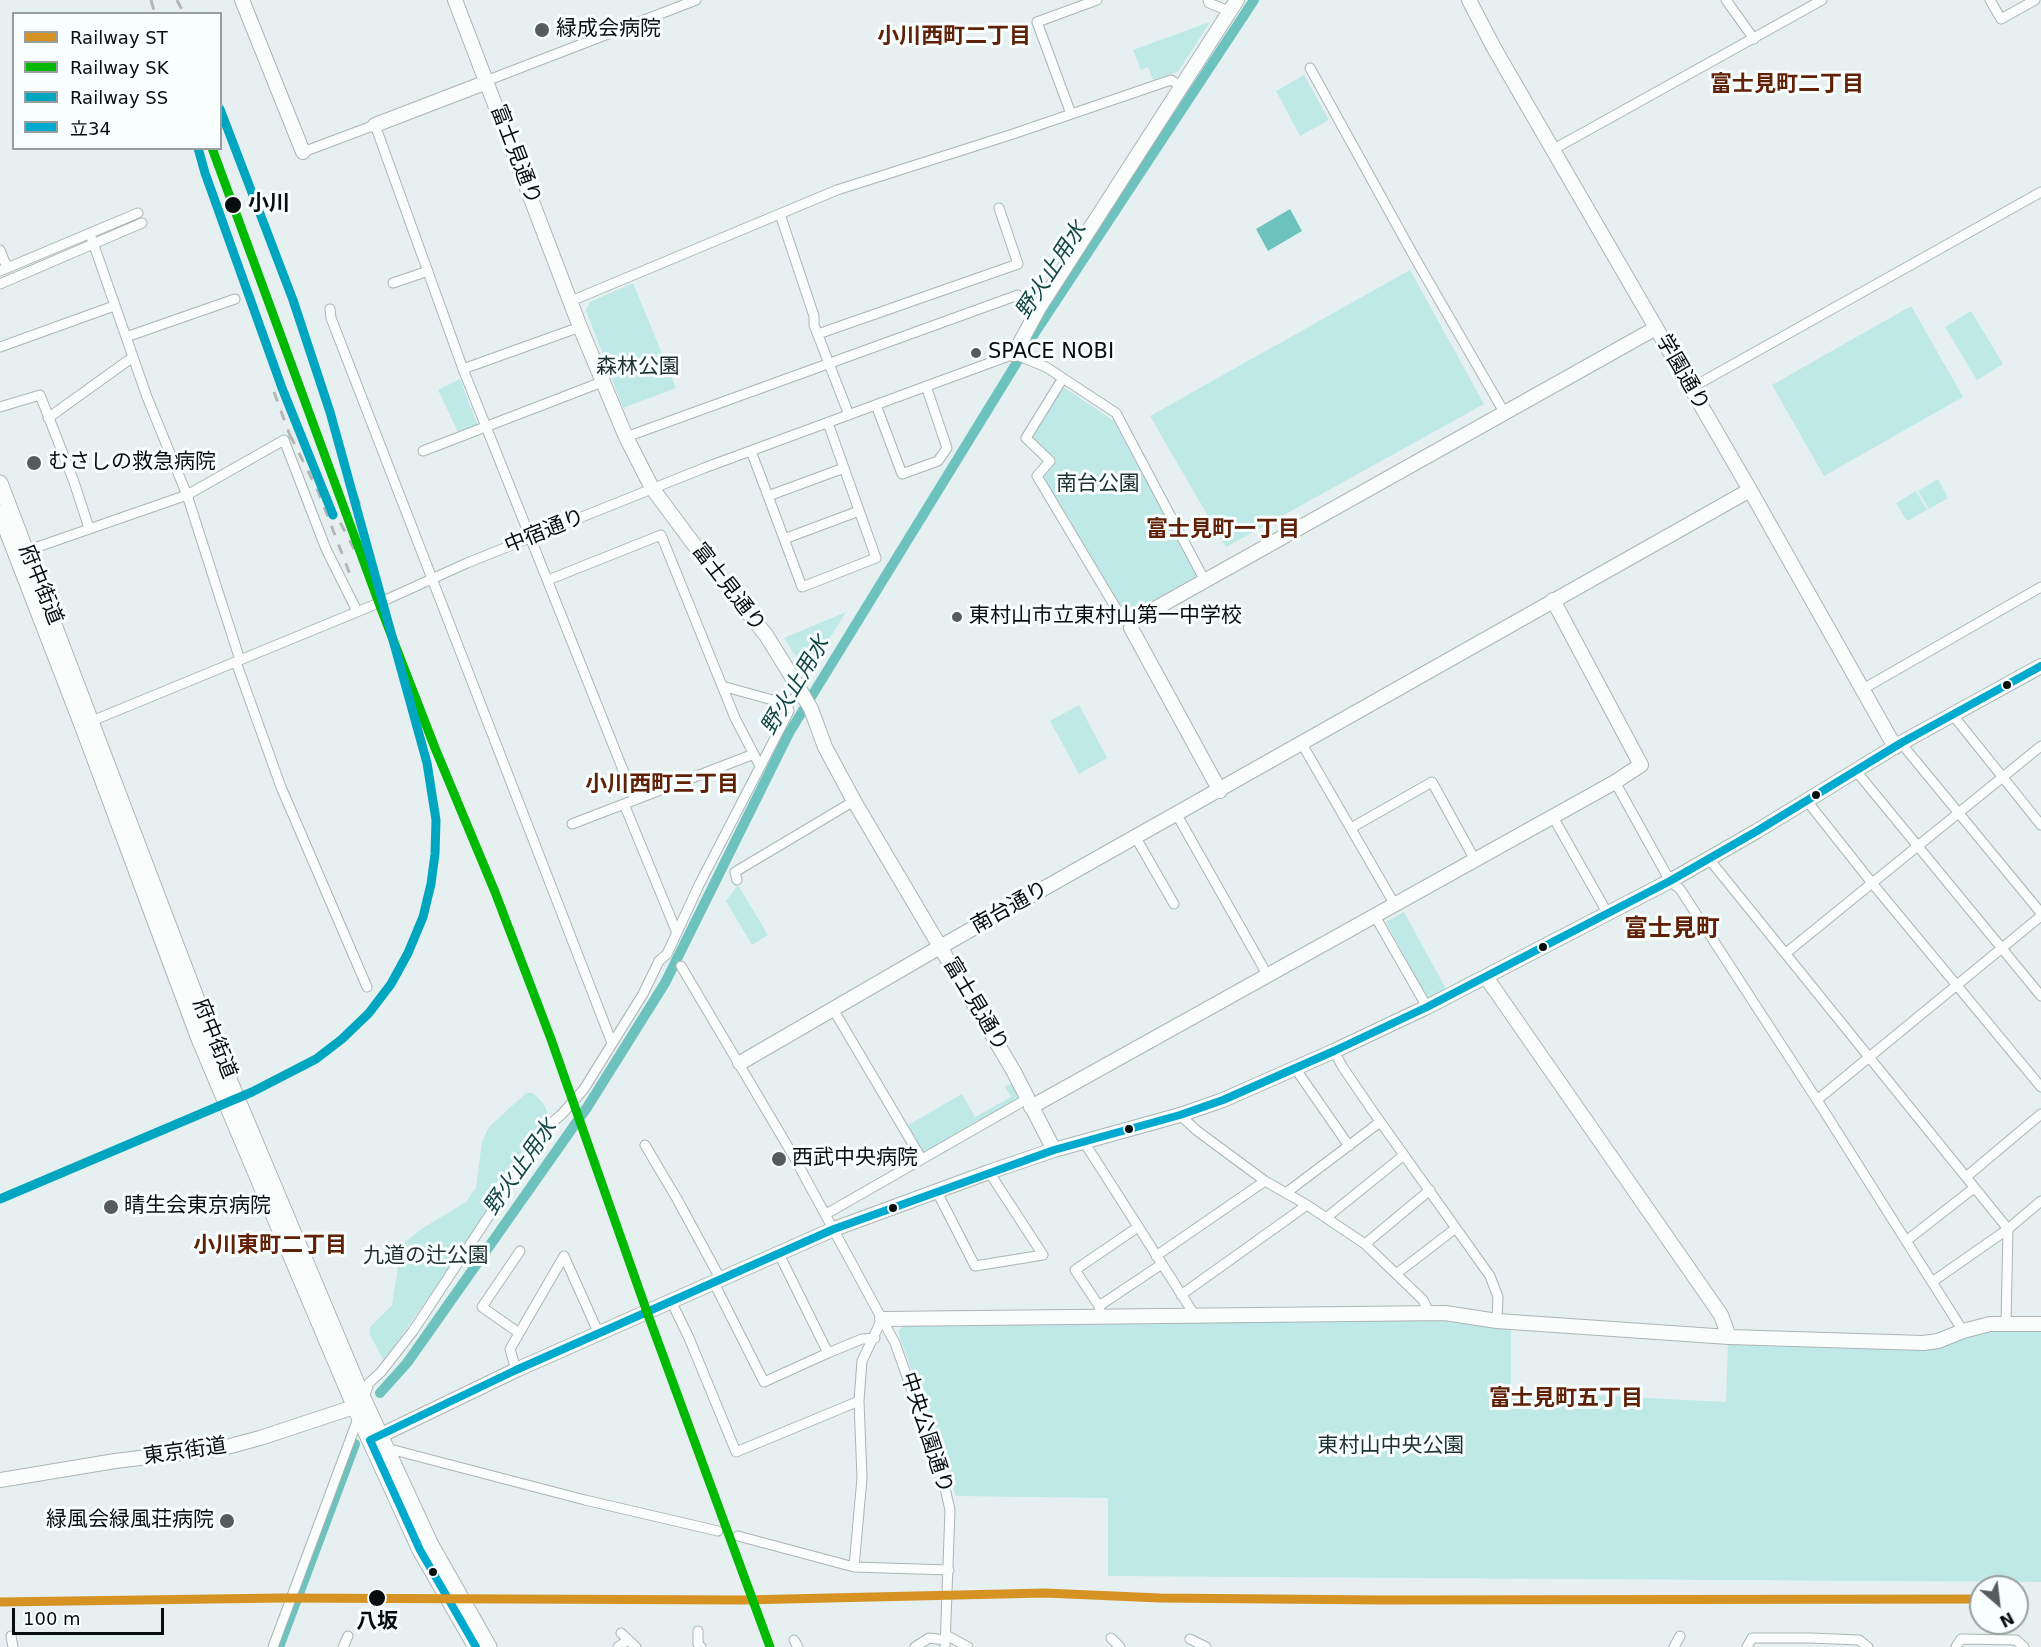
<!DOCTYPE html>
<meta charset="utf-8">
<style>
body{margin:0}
#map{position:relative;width:2041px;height:1647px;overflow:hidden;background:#e6f0f0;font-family:"DejaVu Sans","Noto Sans JP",sans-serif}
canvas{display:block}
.legend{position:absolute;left:12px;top:12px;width:210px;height:138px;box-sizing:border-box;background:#f8fffe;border:2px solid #989e9e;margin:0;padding:8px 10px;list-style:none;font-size:18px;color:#080d0d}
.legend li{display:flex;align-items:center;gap:12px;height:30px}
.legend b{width:30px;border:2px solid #989e9e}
.north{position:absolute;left:1969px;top:1575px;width:60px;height:60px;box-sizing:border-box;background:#f8fffe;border:2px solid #989e9e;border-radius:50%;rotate:152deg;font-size:16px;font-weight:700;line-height:24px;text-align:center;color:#080d0d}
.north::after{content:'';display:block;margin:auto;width:21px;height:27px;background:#565c5c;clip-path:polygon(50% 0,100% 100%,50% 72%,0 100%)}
.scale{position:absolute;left:12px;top:1608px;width:152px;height:27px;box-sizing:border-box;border:3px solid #080d0d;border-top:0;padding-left:8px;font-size:18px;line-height:21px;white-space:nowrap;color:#080d0d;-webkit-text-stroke:4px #f8fffe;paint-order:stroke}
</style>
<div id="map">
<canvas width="2041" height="1647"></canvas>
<ul class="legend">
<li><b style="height:8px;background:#d69223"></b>Railway ST</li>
<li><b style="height:8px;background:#01b901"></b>Railway SK</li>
<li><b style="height:8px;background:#00a6bf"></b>Railway SS</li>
<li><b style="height:8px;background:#00a9ce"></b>立34</li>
</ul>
<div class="north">N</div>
<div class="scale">100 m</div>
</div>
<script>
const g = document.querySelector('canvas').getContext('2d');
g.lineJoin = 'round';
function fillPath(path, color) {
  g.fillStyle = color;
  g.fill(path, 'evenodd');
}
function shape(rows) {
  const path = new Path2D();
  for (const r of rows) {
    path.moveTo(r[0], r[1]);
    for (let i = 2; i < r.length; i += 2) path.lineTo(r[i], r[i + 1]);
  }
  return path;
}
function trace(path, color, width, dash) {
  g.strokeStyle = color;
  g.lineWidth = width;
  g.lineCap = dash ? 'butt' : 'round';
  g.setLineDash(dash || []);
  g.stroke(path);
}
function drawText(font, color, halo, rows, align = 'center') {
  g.font = font + ' "DejaVu Sans","Noto Sans JP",sans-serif';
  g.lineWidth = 6;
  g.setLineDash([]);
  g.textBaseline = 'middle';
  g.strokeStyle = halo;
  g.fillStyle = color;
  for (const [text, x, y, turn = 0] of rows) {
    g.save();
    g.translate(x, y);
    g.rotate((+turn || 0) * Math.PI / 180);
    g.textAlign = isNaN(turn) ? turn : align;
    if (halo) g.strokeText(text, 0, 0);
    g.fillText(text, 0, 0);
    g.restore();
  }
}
fillPath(shape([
 [1210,22,1178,72,1153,80,1148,67,1141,70,1133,50],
 [1304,75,1329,120,1300,136,1276,91],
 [1410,270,1484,404,1226,547,1150,416],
 [633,283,676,388,623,408,586,310,590,302],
 [1911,306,1963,397,1824,476,1772,385],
 [1971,311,2003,364,1977,380,1945,327],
 [460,379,478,426,459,434,438,390],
 [1062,386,1114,421,1197,576,1131,614,1125,614,1042,477,1055,461,1030,438],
 [1938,479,1948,498,1929,509,1918,491],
 [1916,491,1927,510,1907,521,1896,503],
 [846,612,807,675,784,638],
 [1079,705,1107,758,1079,774,1050,721],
 [738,885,768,935,752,945,726,901],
 [1404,912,1446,989,1428,999,1386,922],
 [1018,1080,1027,1096,921,1158,903,1128,962,1094,975,1117,1011,1097,1005,1087],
 [526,1093,533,1093,543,1103,548,1113,482,1220,384,1361,370,1335,370,1327,392,1305,399,1261,405,1242,423,1228,466,1202,476,1188,482,1142,489,1127],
 [1453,1317,1511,1328,1511,1391,1726,1402,1728,1342,1915,1348,1990,1327,2041,1328,2041,1582,1108,1576,1108,1498,956,1496,923,1400,898,1333,904,1323]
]), '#bee9e7');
fillPath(shape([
 [1290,209,1302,231,1268,251,1256,229]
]), '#6dc2be');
trace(shape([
 [380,1393,407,1363,588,1106,665,983,789,733,1038,328,1254,0],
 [279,1647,355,1444]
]), '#6dc2be', 10);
const street = shape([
 [1208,0,1209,3,1229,11],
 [1726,0,1754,39],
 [1990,0,2001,19,2035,0],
 [1310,68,1415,258,1504,412],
 [486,81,696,0],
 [1071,114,1037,22,1097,0],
 [1554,149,1822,0],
 [303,152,375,125,463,369,635,800],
 [780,214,814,316,814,325,849,415],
 [90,234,147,397,187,495,240,660],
 [0,250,7,268],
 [0,271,138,213],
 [393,283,428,271],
 [0,284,142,223],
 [571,301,837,190,1013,134,1171,80,1181,86],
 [330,309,331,318,612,1043],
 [818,334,1018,264,999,208],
 [126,337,235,299],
 [0,347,114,306],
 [463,369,580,327],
 [1063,378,1026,438,1050,461,1037,476,1123,620,1133,621],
 [1691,388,2041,192],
 [876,405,902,474,938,461,947,448,926,386],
 [0,407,40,395,74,482,89,528],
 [48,418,133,357],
 [828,423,876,558,802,587,768,496,844,468],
 [626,437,1018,295,1039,308],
 [423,451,602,382],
 [751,451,768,496],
 [784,539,859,511],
 [23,552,187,495,284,440,326,549,357,611],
 [548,580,661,535,735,718,760,766],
 [236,662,281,787,367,987],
 [722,686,787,704,794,699,800,690],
 [1863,689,2041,587],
 [1952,714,2041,825],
 [87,723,381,602,467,563,704,468,1014,354,1046,367,1116,413,1205,581],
 [1901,743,2041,913],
 [1302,744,1395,905],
 [1856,771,2041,996],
 [1615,782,1670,881,1680,889,1817,1100,1963,1331],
 [1807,801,1872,883,2041,1087],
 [624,804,677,933],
 [1177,815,1268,976],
 [1553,817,1608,914],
 [572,824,754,754],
 [1351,828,1432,782,1475,860],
 [1136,838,1174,904],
 [1709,859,2008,1229,2006,1323],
 [737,880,735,872,854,801],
 [1375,916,1427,1007],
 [1786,953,2041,746],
 [681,966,794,1157,895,1343,942,1475,950,1510,945,1647],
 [833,1009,921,1158],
 [1334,1051,1342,1066,1374,1113,1490,1276,1498,1297,1497,1321],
 [1295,1068,1349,1146],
 [1817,1100,2041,916],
 [1180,1115,1196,1130,1265,1181,1307,1205,1365,1244,1423,1300,1429,1313],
 [1084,1142,1194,1314],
 [645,1145,677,1199,721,1280],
 [1966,1177,2041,1114],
 [936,1190,975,1266,1043,1255,989,1172],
 [1286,1193,1380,1122],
 [826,1214,1027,1099],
 [1326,1218,1404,1155],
 [1906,1241,1974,1188],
 [1365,1244,1430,1190],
 [779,1254,828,1353],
 [1156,1256,1265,1181],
 [1396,1274,1456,1228],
 [1932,1282,2008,1229,2041,1201],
 [714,1283,764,1382,828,1353,862,1339,875,1338],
 [1181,1295,1307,1205],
 [671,1301,689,1338,736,1452,859,1401],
 [1099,1306,1162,1264],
 [1101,1315,1099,1306,1075,1270,1138,1227],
 [882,1319,862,1361,859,1401,862,1478,854,1567,949,1570],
 [519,1333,482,1307,520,1251],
 [516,1370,510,1349,564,1256,599,1334],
 [363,1400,369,1383,381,1372,413,1331,549,1125,562,1114,584,1089,643,994,659,961,667,954,699,885,789,711,787,704],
 [386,1448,585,1500,718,1531],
 [738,1536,854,1567],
 [698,1631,698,1644,701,1647],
 [621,1633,636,1647],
 [946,1635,968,1647],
 [11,1636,13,1647],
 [1111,1638,1120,1647],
 [1190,1639,1206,1647],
 [794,1640,798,1647],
 [273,1647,359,1416],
 [343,1647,348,1636],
 [618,1647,628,1640],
 [915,1647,929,1638,945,1640],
 [1674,1647,1680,1636],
 [1747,1647,1752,1638,1810,1638,1859,1640,1868,1647],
 [1956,1647,1961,1639,2016,1640,2024,1647]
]);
const secondary = shape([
 [242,0,303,152],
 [455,0,580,327,626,437,652,488,701,554,766,635,800,690,811,709,825,747,854,801,1014,1072,1054,1150],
 [1469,0,1494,48,1750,490,1895,747],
 [375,125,487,82],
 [1014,354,1039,308,1237,0],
 [1220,791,1131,628,1133,621,1656,328],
 [1486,977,1721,1315,1729,1337],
 [740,1063,940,947,1750,490],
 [1031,1107,1615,782,1641,765,1553,600],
 [882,1319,1445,1313,1497,1321,1729,1337,1923,1343,1938,1341,1963,1331,1990,1324,2041,1324],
 [371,1440,516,1370,834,1229,989,1172,1054,1150,1180,1115,1223,1100,1334,1051,1427,1007,1670,881,1757,831,1901,743,2041,666],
 [0,1480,115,1461,223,1448,260,1438,354,1407,361,1400]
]);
const primary = shape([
 [0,483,210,1034,363,1398,431,1545,489,1647],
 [0,513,82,725,199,1039,359,1417,420,1550,476,1647]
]);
trace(street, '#acb4b4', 11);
trace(secondary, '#acb4b4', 16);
trace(primary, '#acb4b4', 17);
trace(street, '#fbfdfd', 9);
trace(secondary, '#fbfdfd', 14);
trace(primary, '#fbfdfd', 15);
trace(shape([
 [151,0,155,14],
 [177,0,184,14],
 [274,392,292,441],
 [290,435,318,491,351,577],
 [342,457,360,505],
 [331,505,373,585]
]), '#b5b7b7', 3, [10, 10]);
trace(shape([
 [476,1647,420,1550,370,1440,516,1370,834,1229,1054,1150,1180,1115,1223,1100,1334,1051,1427,1007,1670,881,1757,831,1901,743,2041,666]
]), '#00a9ce', 8);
trace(shape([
 [0,1602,281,1598,743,1600,1045,1593,1160,1598,1383,1600,1981,1599]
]), '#d69223', 9);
trace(shape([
 [212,148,380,606,435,748,495,892,551,1039,647,1312,770,1647]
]), '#01b901', 9);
trace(shape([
 [198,148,205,173,282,388,333,515],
 [0,1199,252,1092,316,1059,342,1039,369,1013,391,984,408,953,423,917,431,884,435,854,436,820,427,763,330,412,293,300,220,109]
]), '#00a6bf', 9);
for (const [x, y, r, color] of [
 [542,30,8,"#565c5c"],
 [233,205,9,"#080d0d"],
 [976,353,6,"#565c5c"],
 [34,463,8,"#565c5c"],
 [957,617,6,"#565c5c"],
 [2007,685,5,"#080d0d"],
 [1816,795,5,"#080d0d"],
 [1543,947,5,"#080d0d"],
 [1129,1129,5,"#080d0d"],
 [779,1159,8,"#565c5c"],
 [111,1207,8,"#565c5c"],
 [893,1208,5,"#080d0d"],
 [227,1521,8,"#565c5c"],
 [433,1572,5,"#080d0d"],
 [377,1598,9,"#080d0d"]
]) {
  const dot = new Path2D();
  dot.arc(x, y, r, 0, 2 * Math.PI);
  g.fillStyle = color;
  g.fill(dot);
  trace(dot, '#f8fffe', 2);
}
drawText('21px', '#080d0d', '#f8fffe', [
 ["緑成会病院",556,30],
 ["SPACE NOBI",988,353],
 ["むさしの救急病院",48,463],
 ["東村山市立東村山第一中学校",969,617],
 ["西武中央病院",792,1159],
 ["晴生会東京病院",124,1207],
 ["緑風会緑風荘病院",214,1521,"right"]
], 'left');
drawText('21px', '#080d0d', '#f8fffe', [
 ["富士見通り",515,155,69],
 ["学園通り",1682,373,60],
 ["中宿通り",545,532,-22],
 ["府中街道",40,585,68],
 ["富士見通り",728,588,52],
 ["南台通り",1010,908,-29],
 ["富士見通り",975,1005,59],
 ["府中街道",214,1039,68],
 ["中央公園通り",926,1433,72],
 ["東京街道",185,1452,-8]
]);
drawText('bold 21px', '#080d0d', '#f8fffe', [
 ["小川",248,205],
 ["八坂",377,1623,"center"]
], 'left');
drawText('21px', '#1d3130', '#f8fffe', [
 ["森林公園",638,368],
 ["南台公園",1098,485],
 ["九道の辻公園",426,1257],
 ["東村山中央公園",1391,1447]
]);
drawText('bold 22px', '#612107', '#f8fffe', [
 ["小川西町二丁目",954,37],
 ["富士見町二丁目",1787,85],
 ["富士見町一丁目",1223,530],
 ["小川西町三丁目",662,785],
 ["小川東町二丁目",270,1246],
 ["富士見町五丁目",1566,1399]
]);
drawText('italic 22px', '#134643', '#f8fffe', [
 ["野火止用水",1052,271,-57],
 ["野火止用水",796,686,-59],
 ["野火止用水",521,1168,-55]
]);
drawText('bold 24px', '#612107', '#f8fffe', [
 ["富士見町",1672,930]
]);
</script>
